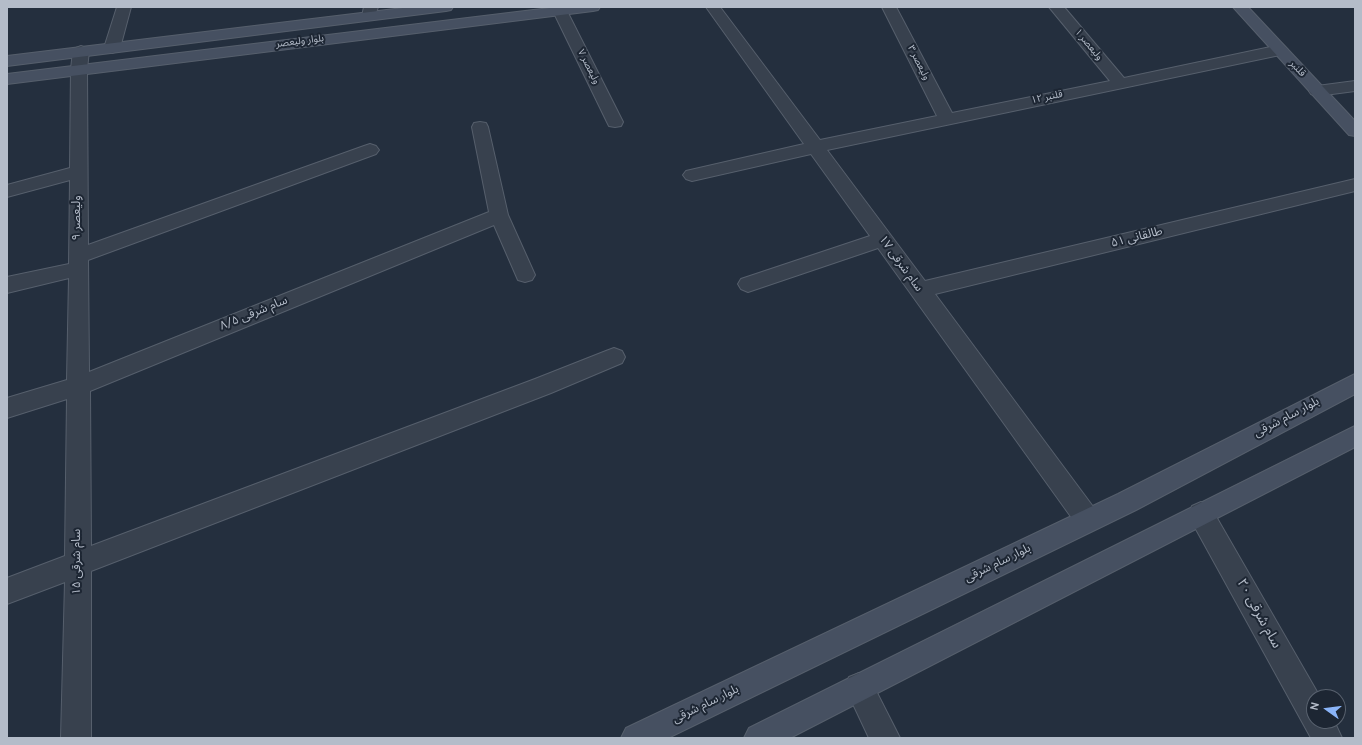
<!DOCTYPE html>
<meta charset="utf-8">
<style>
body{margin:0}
#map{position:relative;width:1362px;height:745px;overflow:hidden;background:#242f3e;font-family:Overpass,sans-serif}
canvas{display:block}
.frame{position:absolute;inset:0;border:8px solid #b4bcc9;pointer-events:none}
.north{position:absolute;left:1306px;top:689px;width:40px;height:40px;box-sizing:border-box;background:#1d2633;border:1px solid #59626f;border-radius:50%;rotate:284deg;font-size:11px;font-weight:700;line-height:16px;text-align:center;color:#b4bcc9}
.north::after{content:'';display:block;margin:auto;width:14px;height:18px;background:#8ab4f8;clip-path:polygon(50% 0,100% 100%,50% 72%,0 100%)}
</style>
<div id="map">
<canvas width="1362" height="745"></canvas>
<div class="frame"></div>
<div class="north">N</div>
</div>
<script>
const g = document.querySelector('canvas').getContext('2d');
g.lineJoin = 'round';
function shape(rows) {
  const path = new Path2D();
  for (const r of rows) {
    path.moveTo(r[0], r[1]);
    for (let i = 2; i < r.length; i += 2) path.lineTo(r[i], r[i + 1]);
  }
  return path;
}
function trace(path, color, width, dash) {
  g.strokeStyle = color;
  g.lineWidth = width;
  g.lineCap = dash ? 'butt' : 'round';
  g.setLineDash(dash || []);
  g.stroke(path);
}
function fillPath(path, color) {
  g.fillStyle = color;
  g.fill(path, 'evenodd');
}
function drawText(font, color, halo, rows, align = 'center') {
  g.font = font + ' Overpass,"Noto Sans Arabic",sans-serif';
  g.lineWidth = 4;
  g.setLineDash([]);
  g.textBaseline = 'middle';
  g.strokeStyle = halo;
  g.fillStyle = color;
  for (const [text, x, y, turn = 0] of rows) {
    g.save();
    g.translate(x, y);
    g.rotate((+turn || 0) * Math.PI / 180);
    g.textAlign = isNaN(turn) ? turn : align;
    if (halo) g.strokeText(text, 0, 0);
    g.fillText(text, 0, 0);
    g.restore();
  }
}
const street = shape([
 [117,7,131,7,120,48,117,51,112,53,107,51,104,48,117,7],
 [364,7,378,7,374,19,369,20,364,19,362,16,364,7],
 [561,7,565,8,567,11,623,122,621,126,615,127,609,126,607,122,553,11,555,8,561,7],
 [706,7,720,7,820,140,937,116,882,7,896,7,952,113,1110,81,1049,7,1064,7,1124,78,1280,45,1285,47,1288,50,1285,53,1280,55,827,150,925,281,1355,179,1355,191,935,294,1097,512,1101,520,1097,528,1088,532,1079,528,878,248,748,292,741,289,738,284,741,279,870,236,811,154,692,181,686,179,683,175,686,171,804,144,706,7],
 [81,46,86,48,89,51,87,69,88,245,364,146,370,144,376,146,379,150,376,154,88,260,89,372,489,212,472,127,474,123,480,122,486,123,488,127,508,215,535,275,532,280,525,282,518,280,494,225,90,391,91,546,535,379,606,351,614,348,622,351,625,357,622,363,551,393,91,571,91,738,61,738,65,582,7,604,7,578,65,556,67,399,7,418,7,398,67,380,69,278,7,293,7,277,69,264,70,180,7,197,7,185,70,168,71,69,73,51,76,48,81,46],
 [1355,81,1355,91,1317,96,1311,94,1309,91,1311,88,1317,86,1355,81],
 [1201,502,1210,506,1320,697,1314,697,1314,721,1334,721,1342,738,1311,738,1192,522,1189,514,1192,506,1201,502],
 [859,673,869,677,900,738,869,738,845,687,849,677,859,673]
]);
const secondary = shape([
 [411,7,453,7,451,10,446,11,7,66,7,56,411,7],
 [558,7,600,7,598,10,593,11,7,84,7,74,558,7],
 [1233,7,1248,7,1355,121,1355,136,1349,135,1233,7],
 [1355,374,1355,394,1136,510,668,738,621,738,626,728,1118,494,1355,374],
 [1355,426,1355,447,790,738,744,738,749,728,1355,426]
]);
trace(street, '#565f6c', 2);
trace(secondary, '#565f6c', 2);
fillPath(street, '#38414e');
fillPath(secondary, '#465061');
drawText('10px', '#b4bcc9', '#1d2633', [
 ["بلوار ولیعصر",300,42,-7],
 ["ولیعصر ۱",1088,45,50],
 ["ولیعصر ۳",918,63,63],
 ["ولیعصر ۷",588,67,63],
 ["قلنبر",1297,69,47],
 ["قلنبر ۱۲",1047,98,-12]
]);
drawText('12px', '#b4bcc9', '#1d2633', [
 ["ولیعصر ۹",78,218,-90],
 ["طالقانی ۵۱",1137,238,-14],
 ["سام شرقی ۱۷",900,264,54],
 ["سام شرقی ۸/۵",254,314,-22],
 ["بلوار سام شرقی",1287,418,-28],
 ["سام شرقی ۱۵",78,562,-90],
 ["بلوار سام شرقی",998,564,-26],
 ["بلوار سام شرقی",706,705,-26]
]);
drawText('14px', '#b4bcc9', '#1d2633', [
 ["سام شرقی ۲۰",1258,614,61]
]);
</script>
